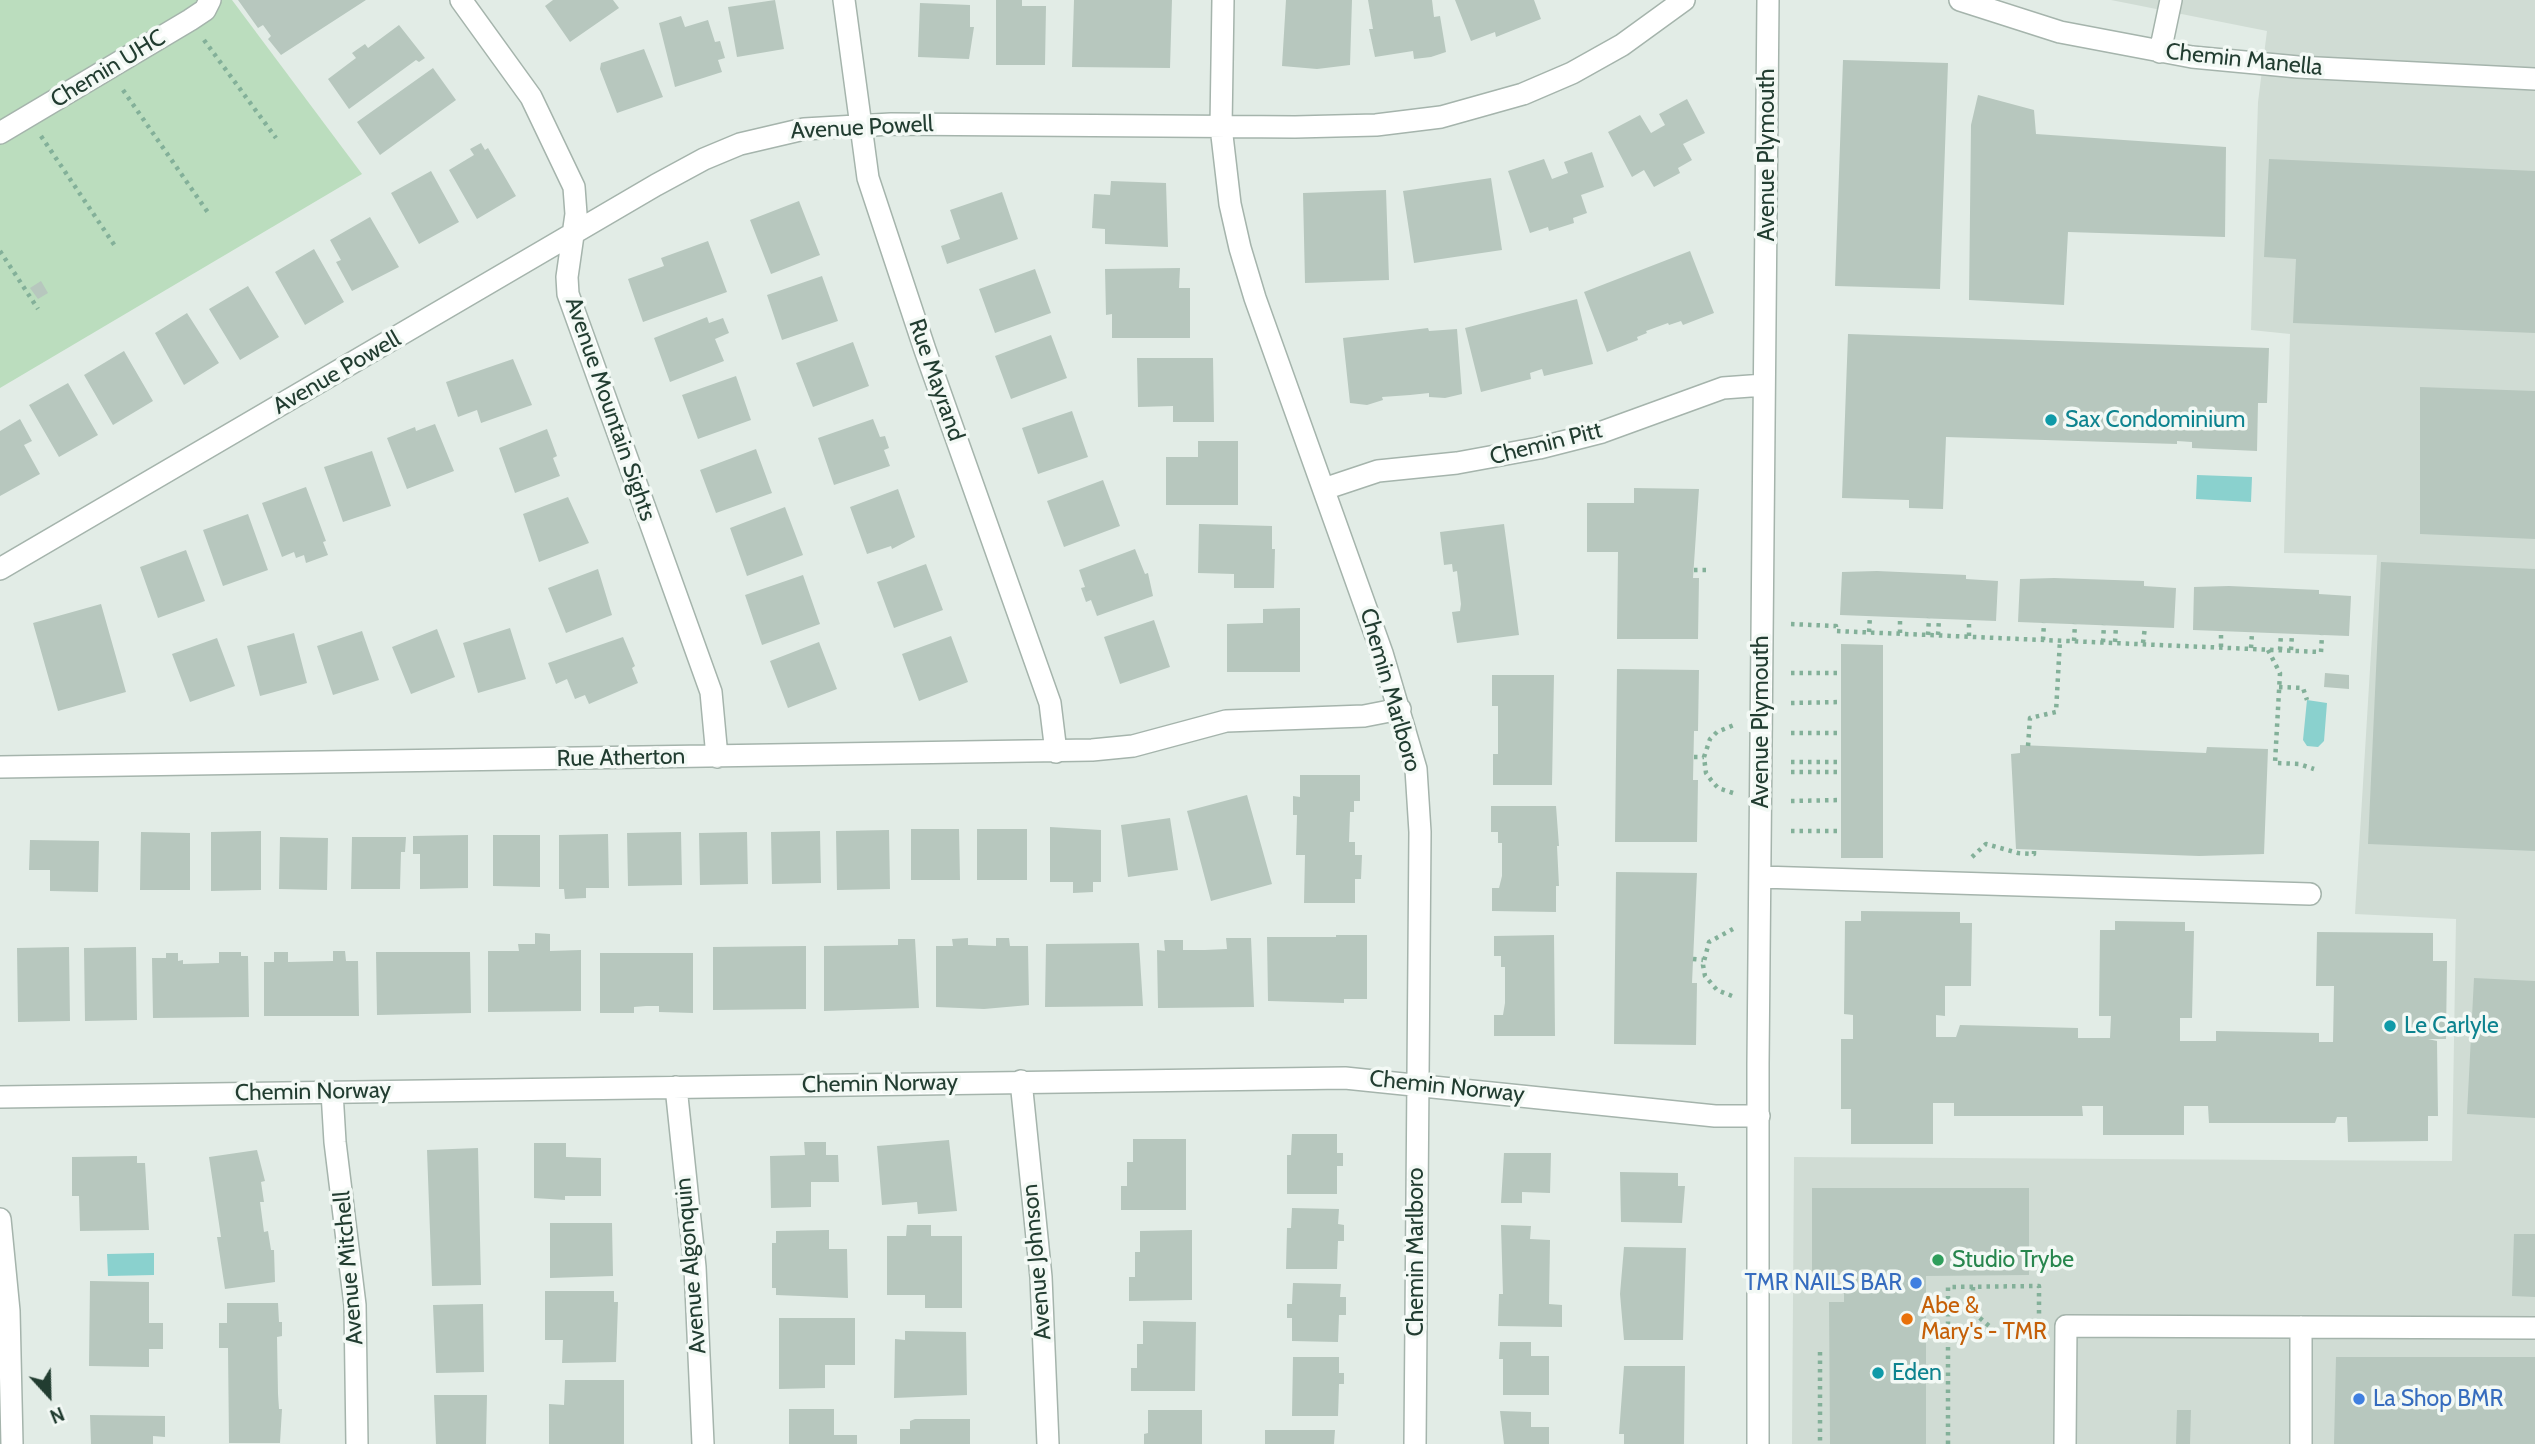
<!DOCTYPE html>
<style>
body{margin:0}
#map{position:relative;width:2535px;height:1444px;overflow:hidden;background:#e2ece6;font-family:Cabin,sans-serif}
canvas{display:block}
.north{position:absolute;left:14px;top:1360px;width:70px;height:70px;-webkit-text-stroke:5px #f3f9f5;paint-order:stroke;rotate:158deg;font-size:19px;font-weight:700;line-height:28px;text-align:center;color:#223d31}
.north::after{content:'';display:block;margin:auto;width:24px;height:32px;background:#223d31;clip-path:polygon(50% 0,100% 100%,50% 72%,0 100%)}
</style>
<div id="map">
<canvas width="2535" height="1444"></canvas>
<div class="north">N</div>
</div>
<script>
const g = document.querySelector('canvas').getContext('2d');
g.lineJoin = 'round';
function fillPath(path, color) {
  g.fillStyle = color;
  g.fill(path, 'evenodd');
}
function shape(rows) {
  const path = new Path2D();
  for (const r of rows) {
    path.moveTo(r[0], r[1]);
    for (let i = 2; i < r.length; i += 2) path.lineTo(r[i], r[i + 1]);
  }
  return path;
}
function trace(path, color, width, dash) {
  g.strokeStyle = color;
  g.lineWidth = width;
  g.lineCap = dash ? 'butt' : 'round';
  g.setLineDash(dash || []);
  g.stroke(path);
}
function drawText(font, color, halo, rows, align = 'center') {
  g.font = font + ' Cabin,sans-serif';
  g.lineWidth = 7;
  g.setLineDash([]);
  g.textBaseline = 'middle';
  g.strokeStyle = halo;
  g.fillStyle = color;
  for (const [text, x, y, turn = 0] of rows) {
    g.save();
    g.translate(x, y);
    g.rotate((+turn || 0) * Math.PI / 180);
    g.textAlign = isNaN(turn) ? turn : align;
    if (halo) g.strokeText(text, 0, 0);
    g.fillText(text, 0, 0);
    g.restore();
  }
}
fillPath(shape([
 [2111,0,2535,0,2535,1444,1792,1444,1794,1157,2452,1161,2456,919,2355,914,2377,555,2284,553,2290,334,2251,330,2258,102,2267,31]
]), '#d0dcd4');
fillPath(shape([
 [0,0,232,0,362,174,0,388]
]), '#bbddbe');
fillPath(shape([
 [2197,475,2252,477,2251,502,2196,499],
 [2307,700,2327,703,2324,741,2318,747,2307,746,2303,740],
 [154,1253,154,1275,108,1276,107,1254]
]), '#8ad1ce');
fillPath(shape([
 [238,0,366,0,281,55,268,39,271,36,263,25,258,28],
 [553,0,613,0,619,8,570,42,545,6],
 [775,0,784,49,737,57,728,7],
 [996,0,1022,0,1022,6,1046,6,1045,65,996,65],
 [1074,0,1172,0,1170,68,1072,67],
 [1286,0,1352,0,1350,65,1317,69,1282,66],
 [1368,0,1432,0,1434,17,1440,16,1446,52,1431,57,1414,59,1413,51,1375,57,1369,29,1373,29],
 [1455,0,1534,0,1541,19,1496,37,1495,32,1471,41],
 [920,3,970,5,970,27,974,27,969,59,918,57],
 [681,16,685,27,708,20,715,42,720,41,725,58,718,60,722,72,675,87,659,23],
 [399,25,425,58,419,62,416,60,349,109,328,79,356,58,352,53,365,44,368,48],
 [644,49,663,97,617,113,600,69,601,63],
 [1843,60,1948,63,1940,289,1835,286],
 [433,68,456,100,380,155,357,122],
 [1978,95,2034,110,2036,134,2226,147,2225,237,2068,232,2064,305,1969,300,1971,125],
 [1687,99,1705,133,1683,144,1692,160,1678,168,1680,173,1654,187,1644,170,1632,177,1608,132,1640,115,1651,133,1665,125,1659,114],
 [481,143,485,150,488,148,516,196,477,219,449,170,474,155,470,149],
 [1592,152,1604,187,1581,195,1587,213,1573,218,1574,223,1549,231,1548,227,1530,233,1508,171,1544,159,1552,179,1568,173,1564,162],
 [2269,159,2535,171,2535,333,2293,323,2296,259,2264,257],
 [431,171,459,222,419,244,391,193],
 [1491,178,1502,250,1414,263,1403,191],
 [1111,181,1166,183,1168,247,1105,244,1105,229,1092,228,1094,194,1110,195],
 [1386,190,1389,280,1305,283,1303,193],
 [1002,192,1018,239,947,264,941,246,960,239,950,210],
 [799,201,820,255,771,274,750,220],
 [370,217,399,267,352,291,336,262,341,260,330,240],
 [708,241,727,292,643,322,628,279,664,266,661,258],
 [314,249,344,302,305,325,275,272],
 [1690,251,1714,313,1683,325,1681,321,1669,325,1668,323,1646,331,1647,333,1637,337,1638,340,1607,352,1584,292],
 [1180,268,1179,288,1190,288,1190,338,1112,338,1112,314,1106,315,1105,269],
 [1035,269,1051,313,995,333,979,289],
 [822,276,838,321,782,340,767,295],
 [41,281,48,293,38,299,30,288],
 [248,286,279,337,240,360,209,309],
 [1577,299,1593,364,1544,376,1542,369,1530,373,1531,379,1481,392,1465,328],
 [187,313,219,363,184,385,155,333],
 [707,317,709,323,723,318,729,333,715,339,724,361,670,382,654,338],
 [1428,328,1429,331,1457,329,1462,394,1445,398,1429,397,1429,393,1410,395,1382,397,1383,400,1367,405,1350,403,1343,338],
 [1848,334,2269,348,2267,403,2258,403,2257,451,2192,448,2192,442,2177,441,2177,444,1946,437,1943,509,1909,508,1909,500,1842,498],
 [1051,335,1067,378,1011,399,995,356],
 [853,342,869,386,813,407,796,363],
 [124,351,153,401,113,425,84,375],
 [1137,358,1213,358,1214,422,1173,422,1173,406,1138,407],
 [513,359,532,405,481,423,477,410,458,417,446,382],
 [736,376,751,420,698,439,682,395],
 [68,383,98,435,59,457,29,405],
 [2420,387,2535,391,2535,539,2420,534],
 [1072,411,1088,457,1038,474,1022,428],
 [20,419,32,441,24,445,40,474,0,496,0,431],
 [873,419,880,437,885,436,889,448,884,450,890,466,834,485,818,438],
 [435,424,454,471,407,489,387,438,415,427,416,431],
 [547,429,557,456,553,458,560,476,515,493,499,448],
 [1198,441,1238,441,1238,505,1166,505,1166,457,1198,457],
 [756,449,772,493,716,513,700,470],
 [372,451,391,506,343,522,324,467],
 [1103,480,1120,526,1064,547,1047,501],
 [306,487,326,541,323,542,328,555,306,563,304,555,296,558,294,552,282,557,262,503],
 [1634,488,1699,489,1693,578,1699,578,1698,639,1617,639,1618,552,1587,552,1587,503,1634,503],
 [898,489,915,537,892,549,891,546,867,554,850,507],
 [568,497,589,543,539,562,523,514],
 [785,507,803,555,747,576,730,528],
 [248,514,268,570,223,586,203,530],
 [1199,524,1272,526,1272,549,1275,549,1274,588,1234,588,1234,574,1198,573],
 [1504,524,1519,635,1457,643,1452,612,1460,611,1461,604,1457,571,1453,572,1452,564,1444,565,1440,532],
 [1135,549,1145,574,1148,573,1153,596,1097,616,1091,600,1086,602,1081,588,1085,587,1079,570],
 [186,550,205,601,158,618,140,567],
 [2381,562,2535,569,2535,851,2368,844],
 [926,564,943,610,894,628,877,582],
 [598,569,612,615,566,633,548,588],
 [1877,571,1966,575,1966,579,1998,581,1996,621,1840,615,1842,572],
 [803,575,820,624,762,645,745,595],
 [2054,578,2144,581,2144,586,2176,588,2174,628,2018,622,2020,579],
 [2229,586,2319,590,2319,594,2351,596,2349,636,2193,630,2194,587],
 [101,604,126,692,58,711,33,623],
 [1300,608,1300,672,1227,672,1227,624,1263,623,1263,609],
 [1154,620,1170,667,1120,684,1104,637],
 [510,628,526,679,478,693,463,643],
 [437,629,455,677,411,694,392,647],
 [362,631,379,680,333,695,317,646],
 [294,633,307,683,260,696,247,646],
 [951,636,968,682,919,701,902,654],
 [623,637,635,666,632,668,638,683,589,704,585,695,575,699,567,679,556,684,548,663],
 [217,638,235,686,190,702,172,654],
 [819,642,837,689,788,708,770,661],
 [1841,644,1883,645,1883,858,1841,858],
 [1617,669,1699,670,1698,731,1694,731,1693,780,1698,780,1697,842,1615,842],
 [2325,673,2349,675,2349,689,2324,687],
 [1492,675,1554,675,1552,785,1493,785,1493,754,1498,754,1498,706,1492,706],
 [2020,745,2206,753,2207,747,2268,749,2264,854,2199,856,2016,849,2011,754,2020,753],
 [1300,775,1360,775,1360,801,1354,801,1354,812,1350,812,1349,842,1355,842,1355,855,1362,855,1361,879,1355,879,1355,903,1304,903,1305,855,1296,855,1297,815,1293,815,1293,796,1300,797],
 [1247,795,1272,884,1211,901,1187,811],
 [1491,806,1556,806,1559,846,1557,846,1559,886,1556,886,1556,912,1492,911,1492,888,1499,888,1502,876,1502,843,1498,843,1498,832,1491,832],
 [1170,818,1178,870,1128,877,1121,825],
 [1050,827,1101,830,1101,882,1093,882,1093,892,1073,893,1073,882,1050,882],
 [911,829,959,829,960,880,911,880],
 [977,829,1027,829,1027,880,977,880],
 [889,830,890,889,837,890,836,831],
 [261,831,261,890,211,891,211,832],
 [820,831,821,883,772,884,771,832],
 [141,832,190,833,190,890,140,890],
 [681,832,682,885,628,886,627,833],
 [747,832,748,884,700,885,699,833],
 [608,834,609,888,586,888,586,898,565,899,564,889,559,889,559,835],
 [468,835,468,888,420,889,420,854,413,854,413,836],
 [493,835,540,835,540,887,493,886],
 [280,837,328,838,327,890,279,889],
 [352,837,406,837,405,852,401,852,400,889,351,889],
 [30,840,99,841,98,892,50,891,50,870,29,870],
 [1616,872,1697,873,1692,983,1697,983,1696,1045,1614,1044],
 [1861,911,1960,912,1960,923,1972,923,1971,986,1945,986,1945,1016,1936,1015,1936,1037,1956,1037,1960,1025,2078,1028,2078,1038,2110,1038,2111,1016,2099,1016,2100,930,2115,930,2115,921,2185,922,2185,931,2194,931,2192,1018,2180,1018,2180,1041,2216,1041,2216,1031,2319,1033,2319,1042,2333,1042,2334,986,2316,986,2317,932,2433,933,2433,961,2447,961,2446,1039,2428,1039,2437,1041,2438,1116,2428,1116,2428,1141,2348,1142,2347,1117,2337,1117,2335,1123,2209,1123,2208,1106,2184,1106,2184,1135,2103,1135,2103,1106,2082,1106,2083,1116,1954,1116,1954,1103,1933,1103,1933,1144,1851,1144,1851,1109,1841,1109,1841,1039,1853,1039,1853,1015,1844,1014,1845,921,1861,921],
 [535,933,550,934,550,951,581,950,581,1011,488,1012,488,951,519,951,518,944,535,944],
 [1336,935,1367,935,1367,999,1344,999,1344,1003,1268,1001,1267,937,1336,937],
 [1554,935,1555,1036,1494,1036,1494,1015,1503,1015,1505,1003,1505,967,1501,967,1501,956,1494,956,1494,936],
 [968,938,968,945,996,946,996,938,1009,938,1010,946,1028,946,1029,1005,984,1009,936,1007,936,946,953,946,952,939],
 [1226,938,1251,938,1254,1007,1158,1008,1157,950,1165,951,1164,940,1183,940,1183,950,1205,950,1227,949],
 [898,939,915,939,919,1008,824,1011,824,946,898,945],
 [1139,943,1143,1006,1045,1007,1046,944],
 [806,946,806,1009,713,1010,713,947],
 [69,947,70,1021,18,1022,17,948],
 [136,947,137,1020,85,1021,84,948],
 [333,951,345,951,346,961,358,961,359,1016,264,1016,264,962,274,962,274,952,288,952,288,962,333,961],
 [219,952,241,952,241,956,248,956,249,1017,153,1018,152,958,166,958,166,953,178,953,178,961,183,960,183,964,219,963],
 [376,952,470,952,471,1013,377,1015],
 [600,953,693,953,693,1013,659,1012,659,1006,646,1006,634,1007,634,1013,600,1013],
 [2474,978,2535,981,2535,1118,2467,1114],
 [1292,1134,1337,1134,1337,1153,1343,1153,1343,1166,1337,1166,1337,1194,1287,1194,1287,1155,1291,1155],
 [1133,1139,1186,1139,1186,1210,1121,1210,1121,1186,1127,1186,1127,1162,1133,1162],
 [949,1140,957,1211,918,1214,917,1202,882,1205,877,1146],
 [804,1142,826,1142,826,1155,838,1155,839,1182,811,1182,811,1207,771,1208,770,1156,805,1155],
 [534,1143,566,1143,566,1157,601,1158,601,1196,565,1196,565,1200,534,1198],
 [478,1148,481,1285,432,1286,427,1150],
 [257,1150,265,1181,261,1182,264,1202,260,1202,264,1232,268,1231,271,1250,274,1250,275,1282,225,1289,217,1237,221,1237,209,1157],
 [1504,1153,1551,1153,1550,1193,1522,1192,1522,1203,1501,1203],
 [137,1156,137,1163,145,1163,149,1230,80,1231,79,1196,72,1196,72,1157],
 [1620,1172,1678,1173,1678,1186,1685,1186,1682,1223,1621,1222],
 [1812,1188,2029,1188,2029,1275,1926,1276,1926,1444,1830,1444,1829,1302,1844,1302,1844,1275,1812,1275],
 [1292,1208,1339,1209,1338,1224,1344,1225,1344,1241,1338,1241,1337,1269,1286,1269,1287,1228,1291,1228],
 [550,1223,612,1223,613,1276,550,1278],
 [907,1225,931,1225,931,1236,962,1236,962,1308,925,1308,925,1295,887,1295,887,1236,906,1236],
 [1501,1225,1531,1226,1530,1239,1550,1240,1549,1304,1562,1305,1562,1327,1498,1326,1499,1294,1503,1294],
 [829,1230,829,1249,847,1249,848,1298,776,1295,776,1288,772,1288,772,1243,776,1243,776,1231],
 [1192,1230,1192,1300,1129,1301,1129,1277,1135,1277,1135,1252,1140,1252,1140,1231],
 [2514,1234,2535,1234,2535,1297,2512,1296],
 [1624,1247,1686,1248,1683,1340,1624,1340,1620,1294],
 [90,1281,149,1282,149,1323,163,1323,163,1349,149,1349,149,1367,89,1366],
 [1293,1283,1341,1284,1340,1297,1346,1297,1346,1315,1339,1315,1338,1342,1292,1341,1292,1318,1287,1318,1287,1304,1292,1304],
 [545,1291,614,1291,614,1302,618,1302,616,1362,562,1363,563,1340,545,1340],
 [227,1303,278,1303,279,1322,282,1322,282,1336,277,1337,278,1394,279,1409,282,1409,280,1443,229,1443,228,1348,219,1348,219,1323,227,1323],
 [483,1304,484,1372,436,1373,433,1305],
 [779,1318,855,1318,855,1365,825,1365,825,1388,779,1389],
 [1143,1321,1196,1322,1195,1391,1131,1391,1131,1368,1137,1368,1137,1344,1143,1344],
 [905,1331,966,1332,967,1395,894,1398,895,1339,905,1340],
 [1500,1342,1531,1342,1531,1356,1549,1356,1549,1395,1503,1395,1503,1359,1499,1359],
 [1293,1357,1339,1357,1339,1373,1344,1373,1344,1384,1339,1384,1338,1416,1292,1416],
 [2336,1357,2535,1357,2535,1444,2334,1444],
 [1624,1366,1685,1366,1684,1444,1624,1444,1624,1434,1619,1434],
 [565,1380,624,1380,624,1444,549,1444,549,1404,564,1405],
 [434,1395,487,1395,486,1444,436,1444],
 [789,1409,834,1409,834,1435,857,1435,857,1444,789,1444],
 [1148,1410,1202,1410,1202,1444,1144,1444,1144,1434,1148,1433],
 [2177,1410,2191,1410,2190,1444,2176,1444],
 [1500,1411,1531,1412,1531,1427,1549,1427,1549,1444,1504,1444],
 [90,1415,165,1416,165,1437,153,1436,153,1444,91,1444],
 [915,1419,970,1419,970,1444,900,1444,900,1429,910,1429,910,1421],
 [1265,1430,1335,1430,1334,1444,1265,1444]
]), '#b7c7be');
const minor = shape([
 [461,0,531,97,574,187,576,214,567,277,568,294,711,692,717,757],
 [844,0,868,178,925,350,1050,703,1056,752],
 [1223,0,1221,127,1230,204,1240,248,1255,298,1382,653,1416,769,1420,832,1415,1444],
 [1960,0,2060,32,2192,57,2298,67,2535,79],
 [2160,52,2171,0],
 [0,133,190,20,205,10,210,0],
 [1324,489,1378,471,1457,463,1539,448,1602,432,1723,388,1764,385],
 [0,569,656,185,704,159,740,144,804,129,891,124,1295,127,1376,125,1441,117,1523,94,1572,73,1622,45,1684,0],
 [0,767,1092,750,1133,746,1226,721,1364,716,1400,709],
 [1761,877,2310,894],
 [1021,1081,1041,1277,1048,1444],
 [676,1087,695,1267,703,1444],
 [332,1092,335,1142,355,1305,357,1444],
 [0,1097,1345,1078,1715,1116,1759,1116],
 [0,1219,9,1311,12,1444],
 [1758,1444,1758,1063,1768,0],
 [2065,1444,2066,1326,2535,1328],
 [2301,1444,2301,1327]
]);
trace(minor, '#a5b4ac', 24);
trace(shape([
 [204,40,276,138],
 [123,90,209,214],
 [41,136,115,246],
 [0,251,38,309],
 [1694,570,1708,570],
 [1791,624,1836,626,1836,631,2321,652,2322,635],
 [1869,632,1870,616],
 [1900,633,1900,618],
 [1928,635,1929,618],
 [1938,635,1939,619],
 [1969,636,1969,620],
 [2043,640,2044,623],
 [2074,641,2075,624],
 [2103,642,2104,625],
 [2115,642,2116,626],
 [2143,643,2145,627],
 [2221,647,2221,631],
 [2251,648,2252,633],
 [2268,650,2280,673,2275,763,2299,764,2314,769],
 [2280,650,2281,634],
 [2291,650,2292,634],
 [1791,673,1841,673],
 [2279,687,2303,688,2307,700],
 [1791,703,1841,702],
 [1791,733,1841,733],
 [2028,746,2030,718,2056,712,2060,640],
 [1694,757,1704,757],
 [1791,762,1841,762],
 [1791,772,1841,772],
 [1733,793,1718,788,1711,780,1706,773,1704,757,1710,739,1717,732,1734,725],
 [1791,801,1841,800],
 [1791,831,1841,831],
 [1972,857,1986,844,2018,853,2034,854,2034,849],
 [1693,959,1703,960],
 [1732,996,1717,990,1705,976,1703,965,1709,942,1733,929],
 [1973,1287,1973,1312],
 [1948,1312,1973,1312,1996,1332],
 [1820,1352,1820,1444],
 [1948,1444,1948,1287,2039,1286,2039,1321]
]), '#83b099', 4.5, [3.5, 5]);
trace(minor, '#fff', 21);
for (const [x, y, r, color] of [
 [2051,420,7,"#0f9aa8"],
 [2390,1026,7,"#0f9aa8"],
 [1938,1260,7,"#2e9e5b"],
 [1916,1283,7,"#3f7fe0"],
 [1907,1319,7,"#e8710a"],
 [1878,1373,7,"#0f9aa8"],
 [2359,1399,7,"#3f7fe0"]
]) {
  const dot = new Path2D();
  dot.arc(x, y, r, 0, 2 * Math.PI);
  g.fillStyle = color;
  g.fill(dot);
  trace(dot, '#f3f9f5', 2.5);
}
drawText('23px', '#223d31', '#f3f9f5', [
 ["Chemin Manella",2244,60,6],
 ["Chemin UHC",108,69,-31],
 ["Avenue Powell",862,128,-3],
 ["Avenue Plymouth",1767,155,-90],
 ["Avenue Powell",337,373,-30],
 ["Rue Mayrand",936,380,71],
 ["Avenue Mountain Sights",610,409,71],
 ["Chemin Pitt",1546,444,-14],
 ["Chemin Marlboro",1390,690,74],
 ["Avenue Plymouth",1761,722,-90],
 ["Rue Atherton",621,758,-1],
 ["Chemin Norway",880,1084,-1],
 ["Chemin Norway",1447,1087,6],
 ["Chemin Norway",313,1092,-1],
 ["Chemin Marlboro",1416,1252,-90],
 ["Avenue Johnson",1037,1262,-95],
 ["Avenue Algonquin",691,1266,-95],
 ["Avenue Mitchell",349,1268,-95]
]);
drawText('23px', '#0d838f', '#f3f9f5', [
 ["Sax Condominium",2065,420],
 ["Le Carlyle",2404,1026],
 ["Eden",1892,1373]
], 'left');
drawText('23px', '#27864d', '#f3f9f5', [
 ["Studio Trybe",1952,1260]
], 'left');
drawText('23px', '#366cbe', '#f3f9f5', [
 ["TMR NAILS BAR",1902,1283],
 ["La Shop BMR",2373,1399,"left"]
], 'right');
drawText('23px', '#c56008', '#f3f9f5', [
 ["Abe &",1921,1306],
 ["Mary's - TMR",1921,1332]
], 'left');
</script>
